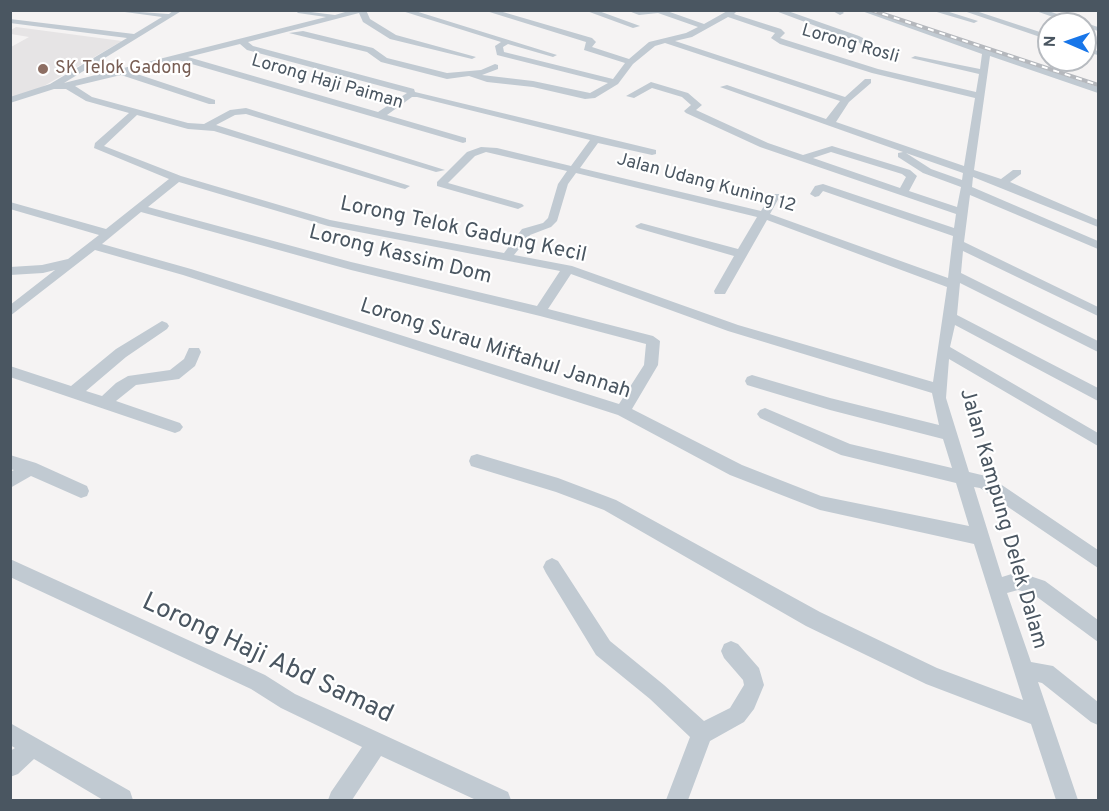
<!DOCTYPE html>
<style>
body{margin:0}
#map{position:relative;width:1109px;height:811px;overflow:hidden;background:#f5f3f3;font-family:Overpass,sans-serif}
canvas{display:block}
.frame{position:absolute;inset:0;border:12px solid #4a5661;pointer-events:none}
.north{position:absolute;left:1037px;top:12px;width:60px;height:60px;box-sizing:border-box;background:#fff;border:2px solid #b7bbc0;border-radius:50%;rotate:272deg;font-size:16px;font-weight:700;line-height:24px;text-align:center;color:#4a5661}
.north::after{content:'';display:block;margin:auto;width:21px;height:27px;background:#1876e9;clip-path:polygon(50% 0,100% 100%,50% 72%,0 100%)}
</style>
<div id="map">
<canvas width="1109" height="811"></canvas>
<div class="frame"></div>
<div class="north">N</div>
</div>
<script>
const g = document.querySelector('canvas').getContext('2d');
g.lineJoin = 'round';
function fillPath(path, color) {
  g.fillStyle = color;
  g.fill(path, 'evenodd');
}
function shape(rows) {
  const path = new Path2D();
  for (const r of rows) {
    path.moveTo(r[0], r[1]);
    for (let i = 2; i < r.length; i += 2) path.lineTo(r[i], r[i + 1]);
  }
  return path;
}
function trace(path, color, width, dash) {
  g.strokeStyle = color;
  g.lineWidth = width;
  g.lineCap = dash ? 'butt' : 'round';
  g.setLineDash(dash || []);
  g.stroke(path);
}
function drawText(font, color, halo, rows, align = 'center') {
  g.font = font + ' Overpass,sans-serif';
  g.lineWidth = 4.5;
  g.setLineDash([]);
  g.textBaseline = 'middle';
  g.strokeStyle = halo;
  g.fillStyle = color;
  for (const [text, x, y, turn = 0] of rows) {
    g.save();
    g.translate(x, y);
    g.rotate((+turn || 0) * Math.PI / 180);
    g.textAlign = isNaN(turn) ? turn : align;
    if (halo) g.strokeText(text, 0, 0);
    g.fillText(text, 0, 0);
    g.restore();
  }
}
fillPath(shape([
 [16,27,122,41,37,90,11,98,11,47,29,37,11,34,11,30]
]), '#e6e4e5');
fillPath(shape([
 [110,10,169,14,174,10,183,10,64,83,326,17,298,13,295,10,335,15,352,10,366,10,370,19,396,35,476,57,472,59,390,39,363,22,359,13,248,42,253,46,414,89,415,92,656,150,656,154,652,155,598,143,580,168,761,211,771,194,779,194,780,196,770,214,948,278,953,236,823,191,819,196,815,197,810,194,815,186,823,184,954,228,956,214,760,147,686,113,684,111,691,105,682,97,652,88,634,98,626,96,651,82,688,93,702,105,696,110,768,143,803,155,832,146,910,170,917,176,909,191,957,207,961,187,923,173,898,157,898,153,903,152,720,87,727,85,826,119,840,101,665,43,655,46,633,64,618,84,595,98,585,99,533,87,487,82,469,76,447,79,381,62,367,52,289,33,303,31,373,48,387,58,447,73,481,70,495,64,498,65,498,69,482,75,533,81,590,93,608,83,497,55,495,46,501,42,399,10,412,10,557,55,553,57,508,44,503,47,504,52,613,79,625,63,584,50,586,42,483,10,496,10,592,38,596,42,592,47,629,59,649,42,686,33,698,27,658,13,639,15,626,10,664,10,704,24,729,10,738,10,734,14,781,29,785,33,780,38,786,40,878,69,976,92,979,74,911,58,915,56,980,69,982,54,859,10,871,10,1098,87,1098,93,1095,92,990,56,974,170,1001,179,1013,170,1021,170,1021,174,1010,182,1098,220,1098,227,973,177,972,187,1098,241,1098,249,970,195,964,242,1098,307,1098,316,963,251,961,273,1098,341,1098,352,960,283,957,315,1098,388,1098,401,955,325,950,347,1098,433,1098,446,949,359,946,398,969,472,990,477,1098,550,1098,568,980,488,974,487,1002,577,1018,572,1045,581,1098,620,1098,642,1033,594,1018,590,1007,593,1031,662,1053,666,1098,702,1098,725,1091,722,1042,683,1038,682,1078,800,1056,800,1031,724,926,684,806,626,604,510,556,492,471,466,469,461,471,456,477,454,558,478,616,500,820,612,937,668,1023,700,974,544,820,510,730,475,618,415,183,275,95,250,10,316,10,305,55,270,43,273,10,275,10,267,42,265,68,259,99,235,10,209,10,202,106,229,169,179,94,148,95,143,129,113,86,101,66,89,54,89,10,103,10,97,50,84,127,38,10,23,10,19,134,34,162,17,110,10],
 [728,17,775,33,771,38,780,44,872,73,975,98,964,166,836,122,849,102,871,83,871,79,865,79,845,97,675,41,692,37,728,17],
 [240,44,247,50,407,93,378,112,188,57,240,44],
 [178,60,463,143,466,142,466,138,387,115,412,97,417,97,590,140,571,166,497,148,481,147,467,152,437,182,437,186,518,209,524,206,522,204,448,183,475,156,486,152,567,171,558,184,548,218,543,223,522,229,504,253,330,220,181,176,104,146,137,115,188,129,214,131,401,188,405,189,410,186,216,125,235,115,246,114,436,172,445,170,246,108,230,110,204,124,188,123,92,97,75,86,121,75,209,104,215,104,215,100,131,72,178,60],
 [831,152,902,174,906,177,900,188,813,158,831,152],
 [906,153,963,173,962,180,931,169,906,153],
 [576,173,757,217,738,249,641,223,635,226,637,228,734,256,714,291,715,294,725,294,767,220,947,287,933,382,738,325,572,266,514,255,530,235,551,227,557,221,568,184,576,173],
 [179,182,328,226,560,271,537,306,351,262,148,207,179,182],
 [141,212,351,270,540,316,646,344,644,365,619,404,191,269,102,244,141,212],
 [571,274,728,331,932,393,939,425,830,398,752,375,747,377,745,381,747,385,830,410,943,439,952,468,850,444,765,408,760,410,757,414,760,418,841,455,956,483,969,526,821,496,742,465,632,409,658,365,660,341,653,336,548,309,571,274],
 [584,10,596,10,640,26,633,28,584,10],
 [773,10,785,10,859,36,867,40,870,47,889,56,882,58,863,50,860,43,853,40,773,10],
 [831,10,841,10,844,13,840,15,831,10],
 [930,10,943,10,978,21,974,23,930,10],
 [961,10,973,10,1049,35,1049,40,961,10],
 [1033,10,1045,10,1098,27,1098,31,1085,27,1085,24,1073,24,1033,10],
 [1085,47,1098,51,1098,55,1085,52,1085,47],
 [162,321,167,323,169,326,167,329,126,357,86,391,102,396,116,383,128,376,170,370,184,359,189,348,199,348,201,352,195,366,179,379,136,385,116,401,180,423,183,427,180,431,175,433,10,377,10,366,71,386,116,349,162,321],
 [10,455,36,463,87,486,89,491,87,496,81,498,31,476,10,488,10,472,14,470,10,469,10,455],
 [552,558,558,561,610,641,664,685,704,721,730,708,744,685,743,680,724,658,721,651,724,644,731,641,738,644,759,668,764,685,754,709,744,722,710,741,688,800,666,800,690,737,650,699,596,655,546,573,543,567,546,561,552,558],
 [10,559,265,675,295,694,508,792,511,800,476,800,381,756,352,800,328,800,331,792,362,747,281,708,251,689,10,577,10,559],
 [10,723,130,791,133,800,103,800,34,759,18,774,10,777,10,751,15,748,10,745,10,723]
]), '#c1cad2');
const rail = shape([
 [871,10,1098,85]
]);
trace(rail, '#b5b8bd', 4);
trace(rail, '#fff', 2, [6]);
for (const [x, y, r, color] of [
 [43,69,6,"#8d6e63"]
]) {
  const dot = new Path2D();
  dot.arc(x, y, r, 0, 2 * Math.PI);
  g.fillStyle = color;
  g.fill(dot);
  trace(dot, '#fff', 2);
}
drawText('18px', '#4a5661', '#fff', [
 ["Lorong Rosli",850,45,16],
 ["Lorong Haji Paiman",327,83,16],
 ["Jalan Udang Kuning 12",706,184,15]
]);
drawText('18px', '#785e54', '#fff', [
 ["SK Telok Gadong",55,69]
], 'left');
drawText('21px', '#4a5661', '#fff', [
 ["Lorong Telok Gadung Kecil",463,231,12],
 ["Lorong Kassim Dom",400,256,14],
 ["Lorong Surau Miftahul Jannah",495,350,18],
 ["Jalan Kampung Delek Dalam",1002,519,74]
]);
drawText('26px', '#4a5661', '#fff', [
 ["Lorong Haji Abd Samad",267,660,25]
]);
</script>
